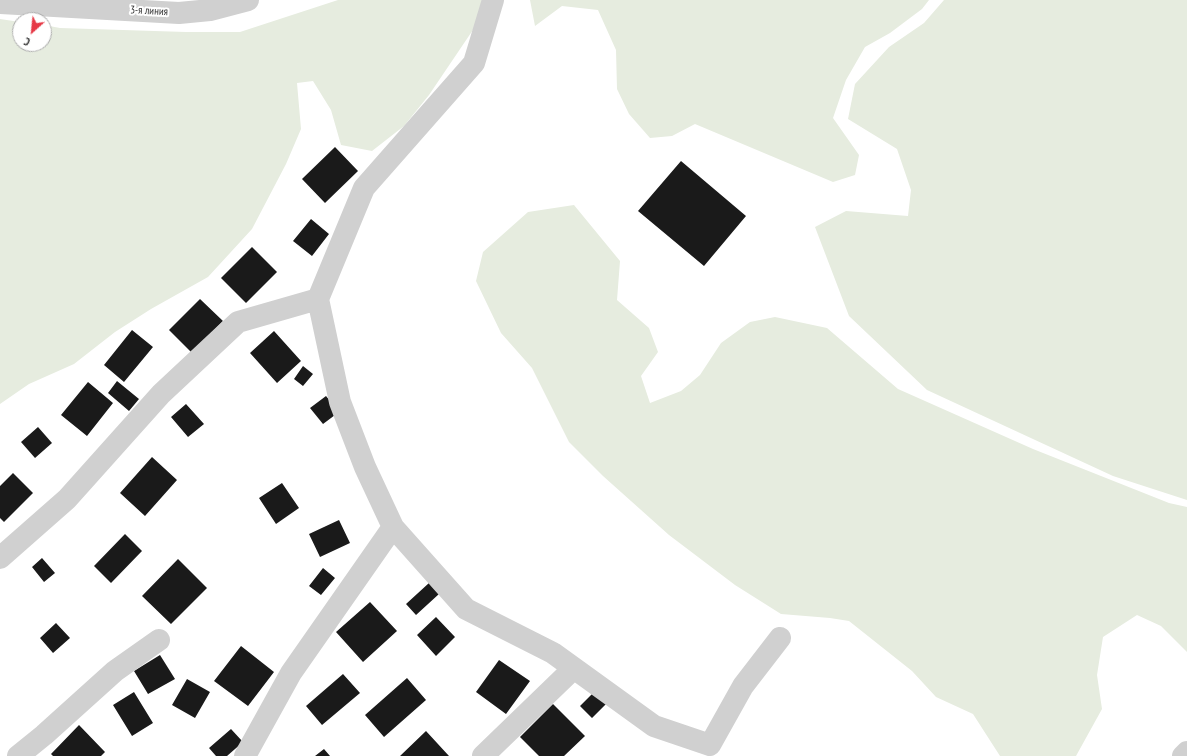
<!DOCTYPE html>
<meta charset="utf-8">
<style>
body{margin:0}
#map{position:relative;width:1187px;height:756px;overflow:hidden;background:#fff;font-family:"PT Sans Narrow",sans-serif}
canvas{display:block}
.north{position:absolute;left:12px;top:12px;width:40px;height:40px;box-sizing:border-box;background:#fff;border:1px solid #adadad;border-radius:50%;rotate:207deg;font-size:11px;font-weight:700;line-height:16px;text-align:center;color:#333}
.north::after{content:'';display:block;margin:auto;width:14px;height:18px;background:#e63946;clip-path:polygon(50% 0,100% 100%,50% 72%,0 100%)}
</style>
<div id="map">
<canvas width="1187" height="756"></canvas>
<div class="north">С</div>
</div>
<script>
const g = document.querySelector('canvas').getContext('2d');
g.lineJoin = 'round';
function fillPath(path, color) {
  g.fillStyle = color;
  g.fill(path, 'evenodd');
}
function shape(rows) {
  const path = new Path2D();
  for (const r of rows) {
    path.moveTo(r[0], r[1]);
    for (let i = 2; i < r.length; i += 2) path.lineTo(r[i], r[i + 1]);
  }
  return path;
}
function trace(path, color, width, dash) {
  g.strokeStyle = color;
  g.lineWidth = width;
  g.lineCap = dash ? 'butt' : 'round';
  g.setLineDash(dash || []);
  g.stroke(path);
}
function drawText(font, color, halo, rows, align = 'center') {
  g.font = font + ' "PT Sans Narrow",sans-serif';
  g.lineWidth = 4;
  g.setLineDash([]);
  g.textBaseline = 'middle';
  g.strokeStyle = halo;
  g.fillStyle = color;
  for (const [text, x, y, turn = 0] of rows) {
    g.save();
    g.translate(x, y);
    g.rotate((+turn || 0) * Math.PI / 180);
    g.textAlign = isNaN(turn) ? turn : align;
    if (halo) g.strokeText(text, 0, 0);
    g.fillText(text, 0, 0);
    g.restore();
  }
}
fillPath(shape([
 [338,0,489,0,479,21,429,95,404,126,372,151,341,145,331,110,313,81,297,83,301,129,286,164,252,229,208,277,151,309,115,332,74,364,29,384,0,404,0,19,20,22,20,44,44,44,44,25,60,28,186,32,240,32],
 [530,0,929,0,922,9,890,33,865,47,846,80,833,118,859,155,855,175,833,182,695,124,672,136,650,138,629,114,617,89,616,50,598,10,562,6,535,26],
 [944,0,1187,0,1187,500,1113,476,927,390,849,316,815,227,846,211,908,216,911,190,897,149,848,119,855,84,889,47,924,23],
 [574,205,620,261,617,300,649,328,658,352,641,376,650,403,681,391,700,375,721,343,750,322,775,317,827,328,898,389,1033,449,1169,503,1187,507,1187,652,1161,626,1137,615,1103,637,1097,675,1102,709,1076,756,1000,756,973,714,936,697,912,671,849,621,830,618,781,614,735,585,669,535,603,476,569,442,532,368,501,333,476,281,483,252,528,212]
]), '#e6ecdf');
fillPath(shape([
 [335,147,358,171,325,203,302,179],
 [681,161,746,216,704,266,638,211],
 [311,219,329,234,312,256,293,241],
 [252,247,277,272,246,303,221,278],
 [200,299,223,321,192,353,169,330],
 [132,330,153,347,124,382,104,365],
 [274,331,301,361,277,383,250,353],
 [303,366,313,374,303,386,294,379],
 [117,381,139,399,129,411,108,393],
 [88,382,113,403,87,436,61,415],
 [326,396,339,412,323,424,310,408],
 [186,404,204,424,188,437,171,417],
 [38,427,52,443,35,458,21,442],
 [152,457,177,480,145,516,120,493],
 [13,473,33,493,4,522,0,518,0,486],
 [282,483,299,508,276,524,259,498],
 [339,520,350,543,320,557,309,534],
 [125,534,142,551,111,583,94,566],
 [42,558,55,573,44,582,32,567],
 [178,559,207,588,171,624,142,596],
 [323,568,335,578,321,595,309,586],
 [429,583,439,594,416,615,406,604],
 [370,602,397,631,363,662,336,632],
 [436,617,455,637,436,656,417,635],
 [56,623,70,638,53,653,40,638],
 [241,646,274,672,248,706,214,681],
 [160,655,175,679,148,694,134,671],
 [499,660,530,681,506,714,476,692],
 [343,674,360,693,322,725,306,706],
 [407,678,426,700,384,737,365,715],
 [187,679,210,692,195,718,172,705],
 [595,691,607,703,592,718,580,706],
 [134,692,153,723,132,736,113,705],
 [553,704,585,736,564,756,539,756,520,737],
 [79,725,105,752,101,756,53,756,51,754],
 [231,729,243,742,227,756,216,756,209,748],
 [426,731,449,756,400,756],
 [324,749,330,756,315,756]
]), '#1a1a1a');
trace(shape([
 [0,3,179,13,210,10,248,0],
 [393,527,466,609,553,653,654,726,710,745,743,686,780,638],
 [0,558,67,499,161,394,238,322,318,299],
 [18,756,44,735,115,671,159,640],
 [245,756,291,673,393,527,365,467,340,402,318,299,364,188,474,63,493,0],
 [483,756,574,668],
 [1183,756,1187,752]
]), '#d0d0d0', 22);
drawText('11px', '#333', '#fff', [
 ["3-я линия",149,11,3]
]);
</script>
